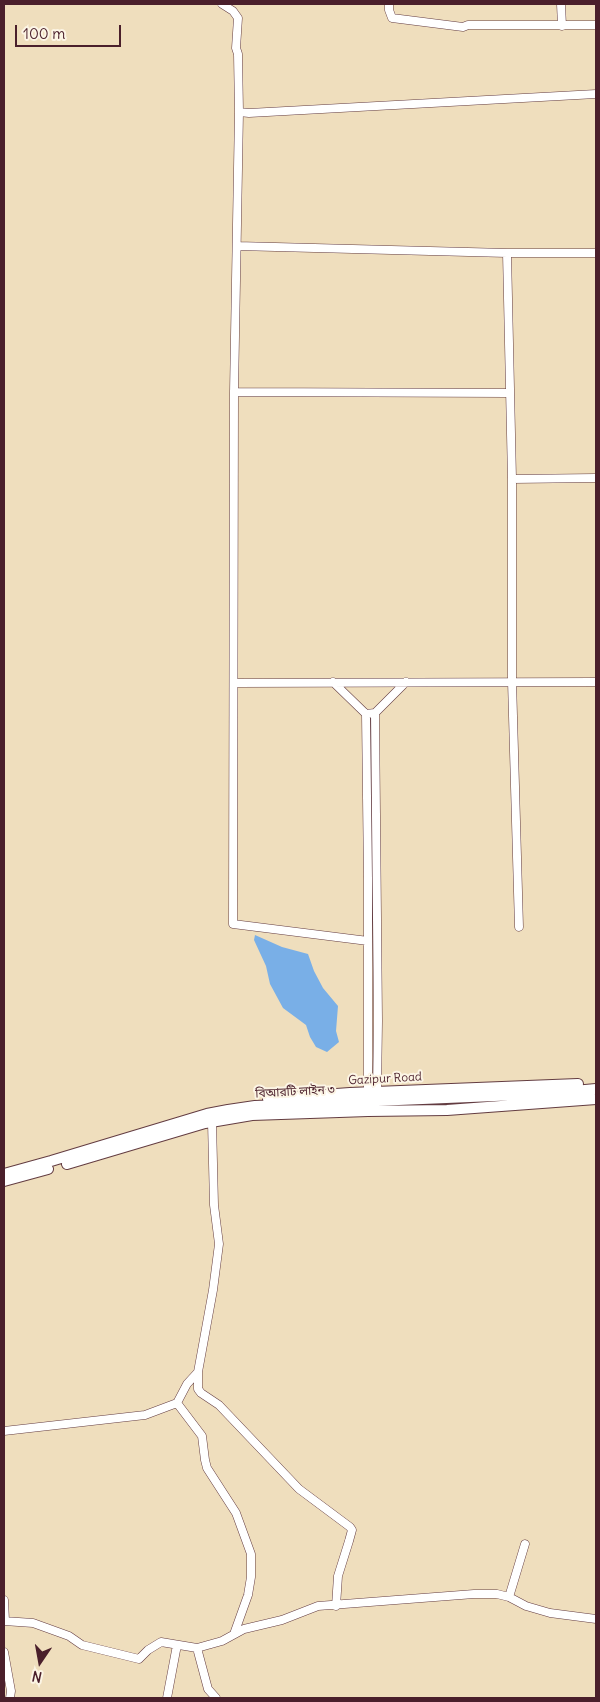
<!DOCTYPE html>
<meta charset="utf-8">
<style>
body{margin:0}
#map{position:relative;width:600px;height:1702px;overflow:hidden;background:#efdebd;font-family:Delius,sans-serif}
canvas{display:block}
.frame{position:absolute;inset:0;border:5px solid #4a1f2b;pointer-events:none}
.north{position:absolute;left:15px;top:1637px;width:50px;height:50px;-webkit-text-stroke:4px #fcf5e5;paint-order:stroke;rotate:192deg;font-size:14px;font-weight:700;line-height:20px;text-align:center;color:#4a1f2b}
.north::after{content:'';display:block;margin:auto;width:18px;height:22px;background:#4a1f2b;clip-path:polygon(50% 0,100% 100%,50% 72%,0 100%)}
.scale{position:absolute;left:15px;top:25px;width:106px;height:22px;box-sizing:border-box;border:2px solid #4a1f2b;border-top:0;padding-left:6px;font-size:15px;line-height:18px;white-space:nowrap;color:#4a1f2b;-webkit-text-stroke:4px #fcf5e5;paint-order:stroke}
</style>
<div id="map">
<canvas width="600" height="1702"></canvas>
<div class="frame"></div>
<div class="north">N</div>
<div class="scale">100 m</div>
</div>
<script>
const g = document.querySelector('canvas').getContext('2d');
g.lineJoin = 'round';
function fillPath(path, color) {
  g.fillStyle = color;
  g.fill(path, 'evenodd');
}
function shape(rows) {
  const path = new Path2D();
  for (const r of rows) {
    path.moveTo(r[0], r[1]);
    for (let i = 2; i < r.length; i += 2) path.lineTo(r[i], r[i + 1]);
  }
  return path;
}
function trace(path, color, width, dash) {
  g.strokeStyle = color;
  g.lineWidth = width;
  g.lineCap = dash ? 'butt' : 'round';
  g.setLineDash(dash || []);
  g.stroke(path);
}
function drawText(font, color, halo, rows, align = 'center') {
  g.font = font + ' Delius,"Noto Sans Bengali",sans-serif';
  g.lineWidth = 4;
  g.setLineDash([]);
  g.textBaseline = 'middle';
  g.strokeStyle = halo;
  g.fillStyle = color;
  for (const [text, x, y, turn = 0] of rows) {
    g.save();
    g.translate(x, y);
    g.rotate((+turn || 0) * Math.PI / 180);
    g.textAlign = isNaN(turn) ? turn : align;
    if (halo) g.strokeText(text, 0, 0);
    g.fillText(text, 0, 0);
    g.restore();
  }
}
fillPath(shape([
 [255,935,282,947,308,954,314,971,323,988,338,1006,336,1031,339,1042,327,1052,316,1047,310,1037,306,1025,283,1008,270,984,266,966,254,940]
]), '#79afe7');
const minor = shape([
 [222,4,233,11,238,18,236,48,238,54,239,112,234,392,510,393],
 [389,4,389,10,392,18,463,27,468,25,596,25],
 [561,4,562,26],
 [239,112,249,113,596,94],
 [237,246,507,253,596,253],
 [507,253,512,479,512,681,519,927],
 [234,392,233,924,368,941],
 [512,479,596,478],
 [333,682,366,714,375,713,406,682],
 [234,683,596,682],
 [375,713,378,1021,377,1092],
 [366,714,368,879,368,1092],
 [198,1372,198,1389,201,1393,219,1405,299,1489,350,1527,352,1530,349,1541,338,1576,336,1606],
 [177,1403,202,1436,205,1460,207,1468,236,1513,251,1554,251,1577,248,1595,234,1634],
 [4,1431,145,1415,177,1403,187,1384,198,1372,213,1290,219,1244,214,1205,212,1122],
 [509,1597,525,1544],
 [4,1600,5,1621],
 [4,1621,33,1623,69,1636,82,1645,139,1659,148,1650,161,1642,197,1648,222,1641,244,1629,282,1620,318,1606,474,1594,497,1594,509,1597,526,1606,550,1613,596,1619],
 [197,1648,208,1689,216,1698],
 [4,1652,11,1691,10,1698],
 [167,1698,177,1645]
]);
const major = shape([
 [268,1099,350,1093,578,1084],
 [67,1164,205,1123,252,1115,368,1111,447,1110,596,1099],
 [4,1174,51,1161,207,1114,228,1110,255,1106,542,1094,596,1089],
 [4,1181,48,1169]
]);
trace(minor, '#633c41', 9);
trace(major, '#633c41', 12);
trace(minor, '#fff', 8);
trace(major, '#fff', 10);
drawText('12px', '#4a1f2b', '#fcf5e5', [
 ["Gazipur Road",385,1079,-3],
 ["বিআরটি লাইন ৩",295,1092,-3]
]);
</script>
